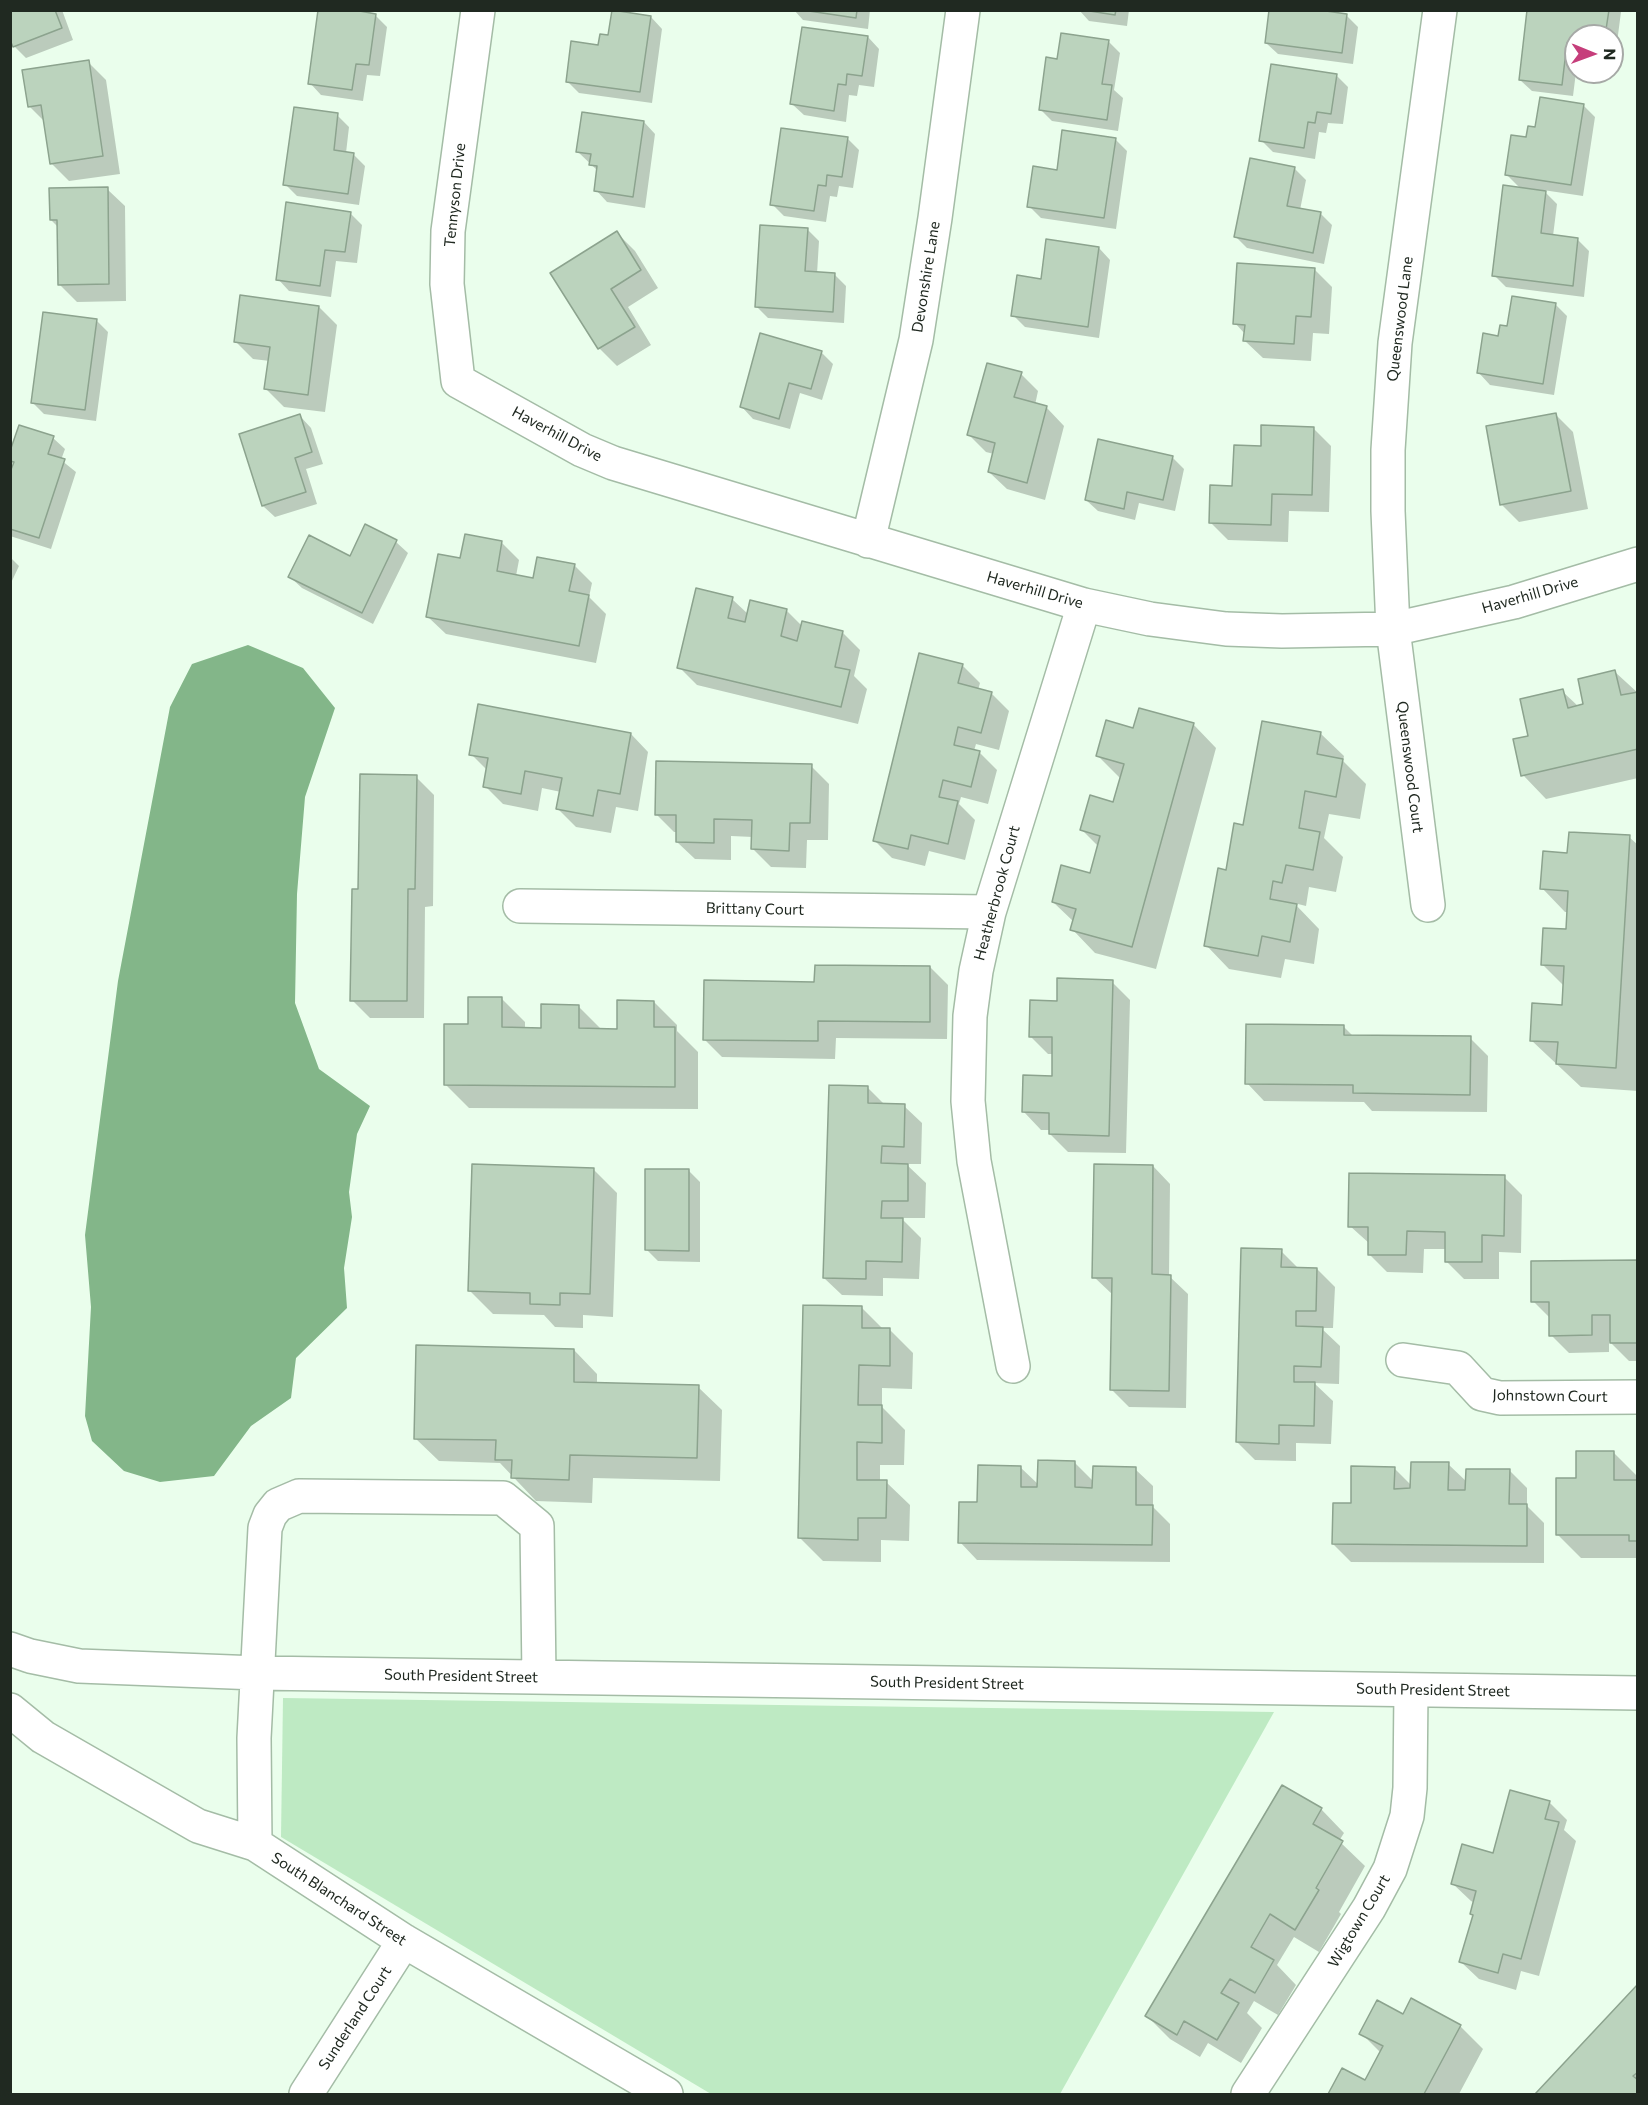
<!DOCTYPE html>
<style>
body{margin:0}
#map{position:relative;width:1648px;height:2105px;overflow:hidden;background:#eafeec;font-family:Commissioner,sans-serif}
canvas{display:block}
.frame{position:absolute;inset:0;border:12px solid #202921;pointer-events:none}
.north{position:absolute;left:1564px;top:24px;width:60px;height:60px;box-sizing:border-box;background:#fff;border:2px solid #a6a9a6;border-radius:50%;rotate:91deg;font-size:16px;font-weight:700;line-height:24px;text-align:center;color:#202921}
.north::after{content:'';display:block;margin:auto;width:21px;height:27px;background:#c63e7b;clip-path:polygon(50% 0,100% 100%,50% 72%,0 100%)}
</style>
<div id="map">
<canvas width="1648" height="2105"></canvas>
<div class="frame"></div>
<div class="north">N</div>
</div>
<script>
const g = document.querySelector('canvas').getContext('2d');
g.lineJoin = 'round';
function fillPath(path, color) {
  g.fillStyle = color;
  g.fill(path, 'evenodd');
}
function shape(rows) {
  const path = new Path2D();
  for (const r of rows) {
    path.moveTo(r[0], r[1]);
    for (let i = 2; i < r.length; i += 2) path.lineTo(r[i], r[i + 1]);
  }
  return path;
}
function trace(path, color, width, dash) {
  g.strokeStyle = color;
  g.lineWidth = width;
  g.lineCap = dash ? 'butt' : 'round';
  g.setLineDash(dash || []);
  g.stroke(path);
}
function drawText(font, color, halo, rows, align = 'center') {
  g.font = font + ' Commissioner,sans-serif';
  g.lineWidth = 4.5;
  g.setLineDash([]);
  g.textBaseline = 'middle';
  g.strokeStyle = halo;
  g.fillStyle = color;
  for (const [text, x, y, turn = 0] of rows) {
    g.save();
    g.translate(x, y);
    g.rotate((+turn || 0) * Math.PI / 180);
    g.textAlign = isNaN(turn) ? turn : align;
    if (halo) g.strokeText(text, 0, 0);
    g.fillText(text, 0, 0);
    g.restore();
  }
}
fillPath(shape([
 [283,1698,1274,1712,1060,2094,711,2094,281,1837]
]), '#beeac3');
fillPath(shape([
 [248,645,303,668,335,708,305,797,297,894,295,1003,319,1069,370,1106,357,1134,349,1192,352,1217,344,1268,347,1308,296,1358,291,1398,251,1426,214,1476,160,1482,124,1471,92,1441,85,1416,91,1307,85,1235,118,981,170,707,192,664]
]), '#83b689');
fillPath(shape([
 [10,10,62,10,73,40,26,58,14,46],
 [794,10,870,10,868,29,803,20],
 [1079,10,1129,10,1127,26,1089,21],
 [1271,10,1326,10,1326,13,1347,16,1358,27,1353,64,1278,54,1266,43],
 [1528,10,1619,10,1621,12,1615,58,1612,58,1612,36,1576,36,1576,72,1573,96,1532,91,1520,80],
 [375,15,387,27,380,76,367,75,363,101,321,95,310,83],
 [651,17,662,29,652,103,579,93,567,81,609,37],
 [868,37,879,49,874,87,859,85,857,96,849,95,846,122,804,115,792,104],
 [1108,41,1120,53,1114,90,1123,98,1118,131,1052,121,1040,109],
 [88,62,106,80,120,174,69,181,51,163,45,122,29,106],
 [1336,75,1348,87,1343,124,1328,123,1326,133,1319,132,1315,159,1273,152,1261,140],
 [1583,105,1595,117,1583,196,1543,190,1557,204,1553,236,1577,239,1589,251,1584,297,1506,287,1494,275,1521,189,1506,174,1528,139,1536,128],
 [337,115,349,127,346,153,353,154,365,166,359,205,297,196,285,184],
 [644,122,655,134,645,208,607,202,596,190,598,171,578,152],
 [847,138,859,150,853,188,839,186,837,197,830,196,826,222,784,216,772,204],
 [1115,139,1127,151,1116,229,1041,218,1029,206,1058,171],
 [1251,159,1295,169,1306,180,1300,210,1320,213,1332,225,1324,264,1247,248,1235,236],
 [107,189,125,206,126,301,77,302,59,284,59,228,51,220],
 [350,213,362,225,357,263,336,261,331,297,289,291,278,279],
 [807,229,819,241,817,274,835,275,846,286,844,323,768,318,757,307],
 [617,233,635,251,658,288,628,307,651,345,617,366,599,348,552,274],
 [1099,248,1110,260,1099,338,1025,327,1013,315,1042,280],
 [1314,269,1332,287,1329,334,1313,333,1311,361,1263,358,1245,341,1245,334,1235,323],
 [1555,304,1567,316,1554,395,1490,385,1479,373,1499,338,1508,328],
 [319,307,337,325,325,412,284,407,266,389,270,361,253,359,235,341],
 [96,320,108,332,96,421,44,414,33,403],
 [821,352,833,364,822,400,800,393,790,429,753,419,742,407],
 [1021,374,1038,391,1035,405,1047,408,1064,426,1045,500,1007,489,989,472,994,454,986,452,969,435],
 [1555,414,1573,432,1588,509,1519,522,1501,504],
 [300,416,311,428,323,464,306,469,317,504,275,517,263,506],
 [1313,428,1331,446,1329,512,1289,511,1288,542,1228,540,1211,523,1262,447],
 [53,438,65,449,61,460,76,472,51,549,10,536,10,477,14,465,10,461],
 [1172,457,1184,469,1175,511,1139,503,1135,520,1098,511,1086,500],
 [365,526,396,542,408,553,373,624,302,588,290,577,350,558],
 [501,542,519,560,516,576,534,580,574,565,592,583,589,597,606,614,596,663,446,634,428,617,461,560],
 [10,557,19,566,10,585],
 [732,599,748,614,786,610,802,626,842,632,860,650,854,676,867,689,858,724,697,685,679,667],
 [962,665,980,683,978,690,991,693,1009,711,999,750,976,744,974,751,979,752,997,770,988,804,961,797,959,804,975,820,965,860,929,851,925,866,892,858,874,840],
 [1615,672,1638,693,1638,778,1546,799,1523,775,1530,737,1562,691,1579,707,1585,706],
 [1193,724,1216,748,1156,969,1095,953,1072,929,1074,922,1053,902,1091,875,1099,847,1082,830,1114,804,1121,779,1098,756],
 [1320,733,1344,756,1343,761,1366,784,1360,819,1329,814,1324,838,1343,857,1336,892,1309,887,1306,906,1294,903,1319,929,1314,964,1285,959,1281,978,1229,969,1206,945,1227,871,1244,827],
 [631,734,648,752,638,811,616,807,611,833,576,827,558,809,561,792,542,788,538,811,503,804,485,786,488,771,471,754],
 [811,766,829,784,828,840,807,840,806,868,771,867,753,849,753,837,731,836,731,860,695,859,677,842,678,832,674,832,656,814],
 [416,777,434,795,433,906,425,907,424,1018,370,1018,352,1000,360,890],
 [1629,837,1638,845,1638,1091,1581,1087,1531,1040,1564,1006,1565,987,1542,964,1567,931,1569,912,1565,912,1542,888,1569,854],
 [930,967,948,985,947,1039,836,1038,835,1059,722,1057,704,1039,816,983],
 [1112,982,1130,1000,1126,1153,1068,1152,1050,1134,1050,1130,1041,1130,1024,1112,1053,1077,1053,1054,1048,1054,1030,1036],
 [502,999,525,1022,525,1029,543,1030,578,1006,602,1030,619,1030,654,1002,677,1025,677,1031,698,1052,698,1109,469,1108,445,1084,470,1025],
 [1344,1027,1353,1036,1470,1038,1488,1056,1487,1112,1372,1111,1364,1102,1264,1101,1247,1083],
 [867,1087,885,1105,904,1106,922,1123,921,1164,906,1164,926,1183,925,1218,901,1218,921,1238,919,1279,883,1278,883,1296,842,1295,824,1278],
 [1153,1166,1170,1184,1169,1276,1188,1294,1186,1408,1129,1407,1111,1389,1113,1295,1094,1277],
 [593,1169,617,1193,613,1317,583,1315,583,1328,555,1327,544,1315,493,1314,469,1290],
 [689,1171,700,1182,700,1262,658,1261,647,1250],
 [1504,1177,1522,1195,1521,1253,1499,1252,1499,1279,1464,1279,1446,1261,1446,1249,1424,1249,1423,1273,1387,1272,1369,1254,1370,1244,1350,1226],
 [1281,1251,1299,1269,1317,1269,1335,1287,1333,1328,1321,1328,1340,1346,1339,1384,1314,1383,1333,1401,1331,1444,1296,1443,1296,1461,1255,1460,1237,1442],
 [1638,1261,1638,1361,1629,1361,1609,1341,1609,1352,1569,1353,1551,1335,1551,1319,1533,1301],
 [862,1308,884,1330,890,1330,913,1353,912,1389,882,1388,882,1407,905,1430,904,1465,880,1465,880,1482,886,1482,910,1505,909,1541,881,1540,881,1562,823,1561,800,1538],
 [574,1350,597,1374,597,1384,698,1387,722,1410,720,1481,593,1478,592,1503,536,1501,500,1463,439,1461,415,1438],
 [1613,1452,1637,1476,1638,1558,1581,1558,1558,1535,1578,1479],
 [1074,1462,1094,1482,1135,1469,1153,1486,1153,1507,1170,1524,1170,1562,977,1560,960,1542,978,1504,1020,1467,1039,1485],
 [1448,1464,1467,1482,1509,1470,1527,1488,1527,1506,1544,1523,1544,1563,1351,1562,1333,1544,1352,1505,1394,1468,1412,1486],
 [1549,1802,1567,1820,1564,1830,1576,1841,1539,1976,1521,1971,1516,1990,1479,1979,1461,1962,1474,1916,1475,1903,1471,1901,1453,1884,1494,1855],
 [1321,1809,1344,1833,1339,1841,1365,1866,1339,1912,1341,1914,1319,1952,1294,1937,1277,1965,1296,1985,1278,2015,1254,2001,1247,2013,1262,2028,1241,2063,1208,2043,1200,2057,1170,2039,1147,2016],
 [1638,1987,1638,2094,1537,2094],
 [1403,2016,1460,2026,1483,2049,1459,2094,1329,2094,1342,2070,1365,2082,1381,2053,1361,2033]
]), '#0003');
const building = shape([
 [10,10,55,10,62,28,13,47,10,40,10,10],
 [318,10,354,10,376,14,369,65,356,64,352,90,308,84,318,10],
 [612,10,651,16,640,92,566,82,571,41,598,45,600,34,608,35,612,10],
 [802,10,857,10,856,18,802,10],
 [1083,10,1116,10,1115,15,1083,10],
 [1269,10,1319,10,1347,14,1342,53,1265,43,1269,10],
 [1527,10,1609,10,1605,36,1576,36,1576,44,1567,43,1562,85,1519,80,1527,10],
 [802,27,868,36,862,76,847,74,846,85,838,84,834,111,790,104,802,27],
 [1061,33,1109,40,1102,84,1112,85,1107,120,1039,110,1046,57,1057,59,1061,33],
 [89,60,103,156,50,164,41,105,28,107,22,70,89,60],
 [1271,64,1337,74,1331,114,1317,112,1315,123,1308,122,1304,148,1259,141,1271,64],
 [1540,97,1584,104,1571,185,1505,175,1511,135,1526,137,1528,126,1535,127,1540,97],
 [294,107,338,113,334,150,354,153,348,194,283,185,294,107],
 [582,112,644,121,633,197,594,191,597,166,589,165,591,154,576,152,582,112],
 [781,128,848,137,842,177,827,175,826,186,818,185,814,211,770,205,781,128],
 [1062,130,1116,138,1104,218,1027,207,1033,166,1057,170,1062,130],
 [1250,158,1295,167,1287,206,1321,212,1313,253,1234,237,1250,158],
 [1503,185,1546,191,1541,233,1578,238,1573,286,1492,276,1503,185],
 [108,187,109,284,58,285,57,220,50,220,49,188,108,187],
 [286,202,351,212,345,252,325,250,320,286,276,280,286,202],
 [760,225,808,228,805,271,835,273,833,312,755,307,760,225],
 [617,231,641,270,611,289,635,327,598,349,550,273,617,231],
 [1046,239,1099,247,1088,327,1011,316,1017,275,1041,279,1046,239],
 [1237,263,1315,268,1311,317,1296,316,1294,344,1243,341,1245,325,1233,324,1237,263],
 [240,295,319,306,308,395,264,389,270,347,234,342,240,295],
 [1512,296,1556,303,1543,384,1477,373,1483,333,1498,336,1500,325,1507,326,1512,296],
 [43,312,97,319,85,410,31,403,43,312],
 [760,333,822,351,811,389,789,383,779,419,740,407,760,333],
 [987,363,1022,372,1014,397,1047,406,1027,483,988,472,995,443,967,435,987,363],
 [1556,413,1571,491,1500,505,1486,426,1556,413],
 [300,414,312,452,295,458,306,492,262,506,239,434,300,414],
 [19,425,54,436,48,454,65,459,39,538,10,529,10,472,14,462,10,461,10,451,19,425],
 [1261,425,1314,427,1312,495,1272,494,1271,525,1209,523,1210,485,1232,486,1234,445,1261,446,1261,425],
 [1098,439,1173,456,1163,500,1127,492,1124,509,1085,500,1098,439],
 [365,524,397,540,362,613,288,577,309,535,350,556,365,524],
 [465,534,502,541,497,571,533,578,537,557,575,564,569,591,589,595,579,646,426,617,438,554,460,558,465,534],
 [696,588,733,597,728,618,745,622,750,600,787,609,781,636,797,641,802,621,843,631,835,667,850,670,841,707,677,668,696,588],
 [919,653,963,664,958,683,992,692,981,733,958,727,954,745,980,751,971,787,943,780,939,797,958,801,948,844,911,835,908,849,873,841,919,653],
 [1615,670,1621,695,1638,692,1638,749,1521,776,1513,739,1528,736,1520,699,1563,689,1568,708,1583,704,1578,679,1615,670],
 [478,704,631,733,620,794,598,790,593,816,556,809,562,778,525,771,521,794,483,787,488,758,469,755,478,704],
 [1139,708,1194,723,1132,947,1070,930,1076,909,1052,902,1061,865,1090,873,1100,836,1080,830,1090,795,1113,802,1124,764,1096,756,1106,720,1133,728,1139,708],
 [1262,721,1321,732,1317,754,1343,759,1336,797,1305,791,1299,828,1320,832,1313,870,1286,865,1282,883,1273,881,1270,899,1297,904,1290,942,1262,936,1258,956,1204,946,1218,868,1226,870,1234,823,1243,825,1262,721],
 [656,761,812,764,810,823,790,823,789,851,751,849,752,820,714,819,714,843,676,842,676,815,655,815,656,761],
 [360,774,417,775,415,889,408,889,407,1001,350,1001,352,889,358,889,360,774],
 [1569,832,1630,835,1616,1068,1556,1064,1558,1042,1530,1041,1532,1003,1562,1005,1564,966,1541,965,1543,928,1566,929,1568,891,1540,889,1543,851,1567,853,1569,832],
 [815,965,930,966,930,1022,818,1021,818,1041,703,1040,704,980,814,982,815,965],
 [1057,978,1113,980,1109,1136,1049,1134,1049,1113,1022,1112,1023,1075,1052,1076,1052,1037,1029,1037,1030,1000,1057,1001,1057,978],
 [468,997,502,997,502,1027,541,1028,541,1004,579,1005,579,1028,617,1029,617,1000,654,1001,654,1027,675,1027,675,1087,444,1085,444,1024,468,1024,468,997],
 [1246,1024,1344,1025,1344,1035,1471,1036,1470,1095,1353,1093,1353,1085,1245,1084,1246,1024],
 [829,1085,868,1086,868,1103,905,1104,904,1147,882,1146,881,1163,908,1164,908,1201,882,1201,881,1218,903,1218,902,1262,866,1261,866,1279,823,1278,829,1085],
 [472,1164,594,1168,590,1294,560,1293,560,1305,530,1304,530,1293,468,1291,472,1164],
 [1094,1164,1153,1165,1152,1274,1171,1275,1169,1391,1110,1390,1112,1278,1092,1278,1094,1164],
 [645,1169,689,1169,689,1251,645,1250,645,1169],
 [1349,1173,1505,1175,1504,1236,1482,1235,1482,1262,1445,1262,1445,1232,1407,1231,1406,1255,1368,1255,1368,1227,1348,1227,1349,1173],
 [1241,1248,1282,1249,1281,1267,1317,1268,1316,1311,1296,1311,1296,1326,1323,1327,1321,1367,1294,1366,1294,1382,1315,1382,1314,1426,1279,1425,1279,1444,1236,1442,1241,1248],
 [1638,1260,1638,1343,1610,1343,1610,1315,1592,1315,1592,1335,1549,1336,1549,1302,1531,1302,1531,1261,1638,1260],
 [803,1305,862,1306,862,1328,890,1328,890,1366,859,1365,858,1405,882,1405,882,1443,857,1442,857,1480,887,1480,886,1518,858,1518,858,1540,798,1538,803,1305],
 [416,1345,574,1349,574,1382,699,1385,697,1458,570,1455,569,1480,511,1478,512,1460,495,1460,496,1440,414,1439,416,1345],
 [1576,1451,1614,1451,1614,1480,1638,1480,1638,1541,1629,1541,1629,1535,1556,1535,1556,1478,1576,1478,1576,1451],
 [1038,1460,1075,1461,1075,1487,1092,1488,1093,1466,1136,1467,1136,1505,1153,1505,1152,1545,958,1543,959,1502,977,1502,978,1465,1021,1466,1021,1487,1037,1487,1038,1460],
 [1411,1462,1449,1462,1448,1490,1465,1490,1466,1469,1510,1469,1509,1504,1527,1504,1527,1546,1332,1544,1333,1503,1351,1503,1351,1466,1395,1467,1394,1489,1410,1488,1411,1462],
 [1282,1785,1322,1808,1313,1824,1343,1841,1316,1888,1319,1890,1295,1930,1270,1914,1251,1947,1274,1960,1255,1993,1230,1979,1221,1993,1239,2003,1217,2040,1184,2021,1177,2035,1145,2016,1282,1785],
 [1510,1790,1550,1801,1545,1819,1559,1822,1521,1959,1503,1954,1498,1973,1459,1962,1473,1915,1470,1914,1476,1891,1451,1884,1462,1844,1493,1853,1510,1790],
 [1638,1984,1638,2072,1633,2076,1638,2080,1638,2094,1535,2094,1638,1984],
 [1411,1998,1461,2025,1424,2094,1328,2094,1342,2068,1365,2080,1383,2046,1359,2034,1377,2000,1403,2014,1411,1998]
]);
fillPath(building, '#bbd3bd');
trace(building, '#8ca38e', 1.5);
const minor = shape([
 [478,10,448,231,447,284,458,381,582,450,613,463,1084,605,1150,619,1226,629,1282,631,1393,629,1514,602,1638,564],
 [868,541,916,340,935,218,963,10],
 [1428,905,1393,629,1388,511,1388,450,1395,343,1440,10],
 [520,906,989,912],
 [1403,1360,1458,1368,1482,1394,1500,1398,1638,1397],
 [1013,1366,974,1161,968,1101,970,1016,976,971,989,912,1084,605],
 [10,1649,30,1656,79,1666,257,1673,1638,1693],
 [10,1710,43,1737,198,1826,255,1844,404,1941,666,2094],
 [255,1844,254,1738,265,1528,270,1515,278,1505,299,1496,503,1498,537,1526,539,1677],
 [306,2094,404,1941],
 [1248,2094,1369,1908,1390,1869,1407,1816,1410,1788,1411,1690]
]);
trace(minor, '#a4bca6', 36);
trace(minor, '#fff', 33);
drawText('15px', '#202921', '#fff', [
 ["Tennyson Drive",455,195,-84],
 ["Devonshire Lane",926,277,-81],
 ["Queenswood Lane",1400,319,-83],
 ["Haverhill Drive",557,434,28],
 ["Haverhill Drive",1035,590,16],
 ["Haverhill Drive",1530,595,-16],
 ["Queenswood Court",1410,767,83],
 ["Heatherbrook Court",997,893,-75],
 ["Brittany Court",755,909,1],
 ["Johnstown Court",1550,1396,1],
 ["South President Street",461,1676,1],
 ["South President Street",947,1683,1],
 ["South President Street",1433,1690,1],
 ["South Blanchard Street",339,1899,33],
 ["Wigtown Court",1359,1921,-59],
 ["Sunderland Court",355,2018,-57]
]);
</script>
